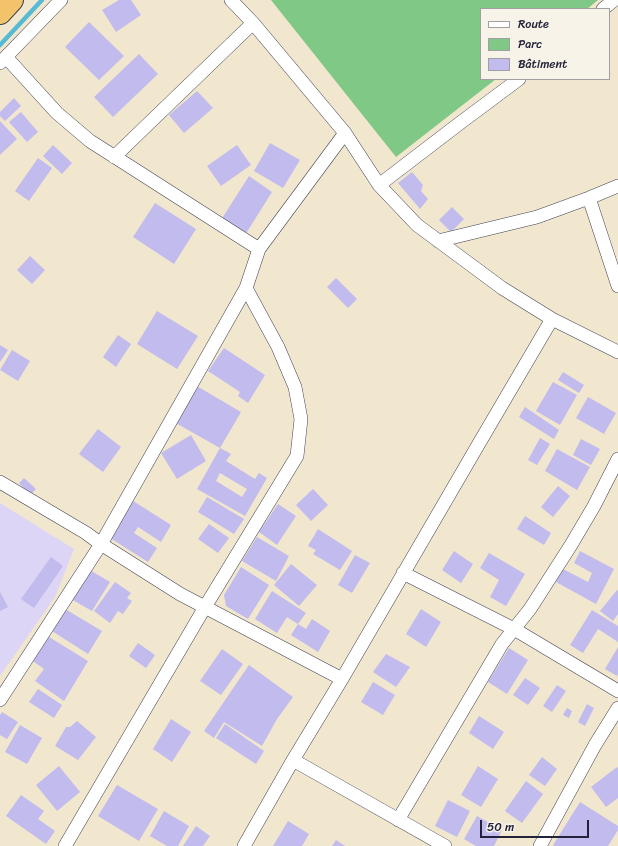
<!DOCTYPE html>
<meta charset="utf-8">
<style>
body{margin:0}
#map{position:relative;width:618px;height:846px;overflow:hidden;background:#f1e7ce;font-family:Sriracha,sans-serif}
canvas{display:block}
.legend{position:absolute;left:480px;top:8px;width:130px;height:72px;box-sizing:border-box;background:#f7f3e8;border:1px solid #a29fa3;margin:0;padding:5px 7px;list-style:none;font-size:12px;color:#22223b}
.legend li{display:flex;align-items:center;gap:8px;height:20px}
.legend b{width:20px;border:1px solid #a29fa3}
.scale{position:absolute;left:480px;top:820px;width:109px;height:18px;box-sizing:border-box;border:2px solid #22223b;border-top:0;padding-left:5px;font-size:12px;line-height:14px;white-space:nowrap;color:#22223b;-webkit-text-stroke:3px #f7f3e8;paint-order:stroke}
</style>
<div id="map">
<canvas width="618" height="846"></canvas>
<ul class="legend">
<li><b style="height:5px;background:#fff"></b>Route</li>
<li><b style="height:11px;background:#7fc885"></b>Parc</li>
<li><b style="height:11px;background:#c1bbee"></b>Bâtiment</li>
</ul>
<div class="scale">50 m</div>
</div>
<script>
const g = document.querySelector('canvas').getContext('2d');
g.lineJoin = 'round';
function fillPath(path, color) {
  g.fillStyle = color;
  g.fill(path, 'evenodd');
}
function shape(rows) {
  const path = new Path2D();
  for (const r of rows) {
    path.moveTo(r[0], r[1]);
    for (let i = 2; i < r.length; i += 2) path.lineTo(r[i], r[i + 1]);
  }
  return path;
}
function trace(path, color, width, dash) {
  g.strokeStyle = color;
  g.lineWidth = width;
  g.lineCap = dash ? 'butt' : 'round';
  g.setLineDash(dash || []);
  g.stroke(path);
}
fillPath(shape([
 [0,503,74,549,55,597,0,676]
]), '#ddd5f6');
fillPath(shape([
 [271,0,598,0,587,9,481,9,481,79,496,79,396,157]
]), '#7fc885');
trace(shape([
 [0,45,42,0]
]), '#57bad5', 4.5);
fillPath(shape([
 [119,0,131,0,141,15,116,32,102,10],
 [89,22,124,56,99,80,65,47],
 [139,54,158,74,113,117,94,97],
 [197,91,213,108,184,133,169,115],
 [14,98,21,106,5,121,0,116,0,112],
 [21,112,38,132,27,142,9,122],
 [0,121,17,139,0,155],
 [270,143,300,160,283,188,254,171],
 [53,145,72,163,62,174,43,156],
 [237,145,251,165,221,186,207,166],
 [38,158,52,168,29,201,15,191],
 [412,172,423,185,421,191,428,199,420,209,398,183],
 [249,176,272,192,245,235,221,220],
 [155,203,196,229,174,264,133,237],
 [452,207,464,219,451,232,439,220],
 [30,256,45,270,32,284,17,270],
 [336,278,357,299,348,308,327,287],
 [157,311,198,336,177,369,137,344],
 [118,335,131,344,116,367,103,357],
 [0,345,8,350,0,362],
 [224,348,265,375,248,403,238,396,240,392,208,371],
 [12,350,30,361,18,381,0,370],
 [563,372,584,385,579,393,558,380],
 [553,382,577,395,560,425,536,411],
 [195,385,241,412,220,448,174,422],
 [588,397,616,413,604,434,576,418],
 [525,407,559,430,554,439,519,417],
 [98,429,121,447,103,472,79,454],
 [191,435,206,461,177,479,161,453],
 [540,438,550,444,537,465,528,460],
 [581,439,600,449,591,465,573,455],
 [220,448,231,454,226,461,255,479,259,473,267,478,245,516,197,489],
 [220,473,247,489,242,497,216,481],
 [557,449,590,467,577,490,545,471],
 [24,478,36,489,30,495,19,483],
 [558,486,570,496,553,517,541,507],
 [313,489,328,505,311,521,296,505],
 [207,497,244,519,234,534,198,512],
 [130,499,171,525,161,542,138,527,134,533,157,548,148,562,107,536],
 [278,504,296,516,277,545,259,532],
 [525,516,551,533,544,545,517,529],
 [209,524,229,538,218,553,198,539],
 [318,529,352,551,340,570,313,554,316,550,308,546],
 [257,537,289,556,276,581,242,561],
 [454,551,473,564,461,583,442,570],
 [580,551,614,569,596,604,556,582,563,569,588,582,592,573,574,563],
 [489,553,525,574,506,606,490,597,499,580,480,568],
 [355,555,370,563,352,593,338,585],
 [51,557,63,566,34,608,21,599],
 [291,564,317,585,299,606,274,585],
 [241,567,269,585,248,619,226,606,224,595],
 [88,569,110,582,92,611,71,599],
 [115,582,131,593,127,598,132,601,123,614,118,611,110,623,94,611],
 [617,590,618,591,618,614,613,621,600,611],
 [272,591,306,613,298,624,287,617,277,633,255,619],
 [0,592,8,607,0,611],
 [65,609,102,631,88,654,52,631],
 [421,609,441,622,426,647,406,634],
 [592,610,618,626,618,642,598,629,583,653,570,645],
 [312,619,330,631,318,652,291,635,298,624,306,629],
 [49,637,88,661,64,701,35,681,44,669,33,661],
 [138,643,155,655,146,668,129,656],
 [618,647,618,674,617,676,605,669],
 [509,648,528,660,507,694,488,682],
 [222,649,243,664,221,695,200,681],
 [386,654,410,667,396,687,373,672],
 [249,665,293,697,277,719,262,746,224,722,214,738,204,731],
 [525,678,540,688,528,705,513,695],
 [373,682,395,695,383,715,361,702],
 [557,685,566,691,552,712,543,706],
 [38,689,62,705,54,718,29,702],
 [587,704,594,708,585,726,578,722],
 [567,708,572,711,569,718,563,715],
 [2,712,18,722,7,739,0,735,0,715],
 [479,716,504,732,493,749,469,733],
 [171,719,191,732,172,762,153,749],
 [77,721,96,737,78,760,55,746,66,727,70,727],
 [225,724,264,751,256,764,216,738],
 [20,725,42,738,27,764,5,752],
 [542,757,557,769,545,786,529,775],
 [59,766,80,792,57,811,36,785],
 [478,766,498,779,481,807,461,795],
 [617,767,618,768,618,798,606,807,591,787],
 [526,781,543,794,522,823,505,811],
 [117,785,158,809,139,841,98,816],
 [21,795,44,811,38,819,55,831,46,844,6,816],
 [448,800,470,811,457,837,435,826],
 [580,802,618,826,618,830,608,846,554,846,553,845],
 [164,811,189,826,178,846,167,846,150,836],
 [477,816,502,830,494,846,476,846,464,839],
 [288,821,309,834,302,846,273,846],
 [196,826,210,836,203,846,183,846],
 [336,840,345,846,332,846]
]), '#c1bbee');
const street = shape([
 [231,0,253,23,345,133,379,185,417,225,502,288,552,319,618,352],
 [603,9,614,0],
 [6,57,57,113,90,141,259,249],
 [0,63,61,0],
 [114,157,253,23],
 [379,185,460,123,519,79],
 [589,198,618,286],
 [438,241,537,217,589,198,618,186],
 [0,482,86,533,101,544,180,594,342,679],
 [403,573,514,629,618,691],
 [0,700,101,544,246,288,259,249,345,133],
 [293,760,445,846],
 [398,820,502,644,530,609,571,545,594,506,618,459],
 [65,846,205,607,297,456,301,419,295,387,278,347,246,288],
 [244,846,293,760,342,679,481,440,552,319],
 [540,846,595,745,618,708]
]);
const highway = shape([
 [0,13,12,0]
]);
trace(street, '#414051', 14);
trace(highway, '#414051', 24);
trace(street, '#fff', 13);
trace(highway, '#f2c36a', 22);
</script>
